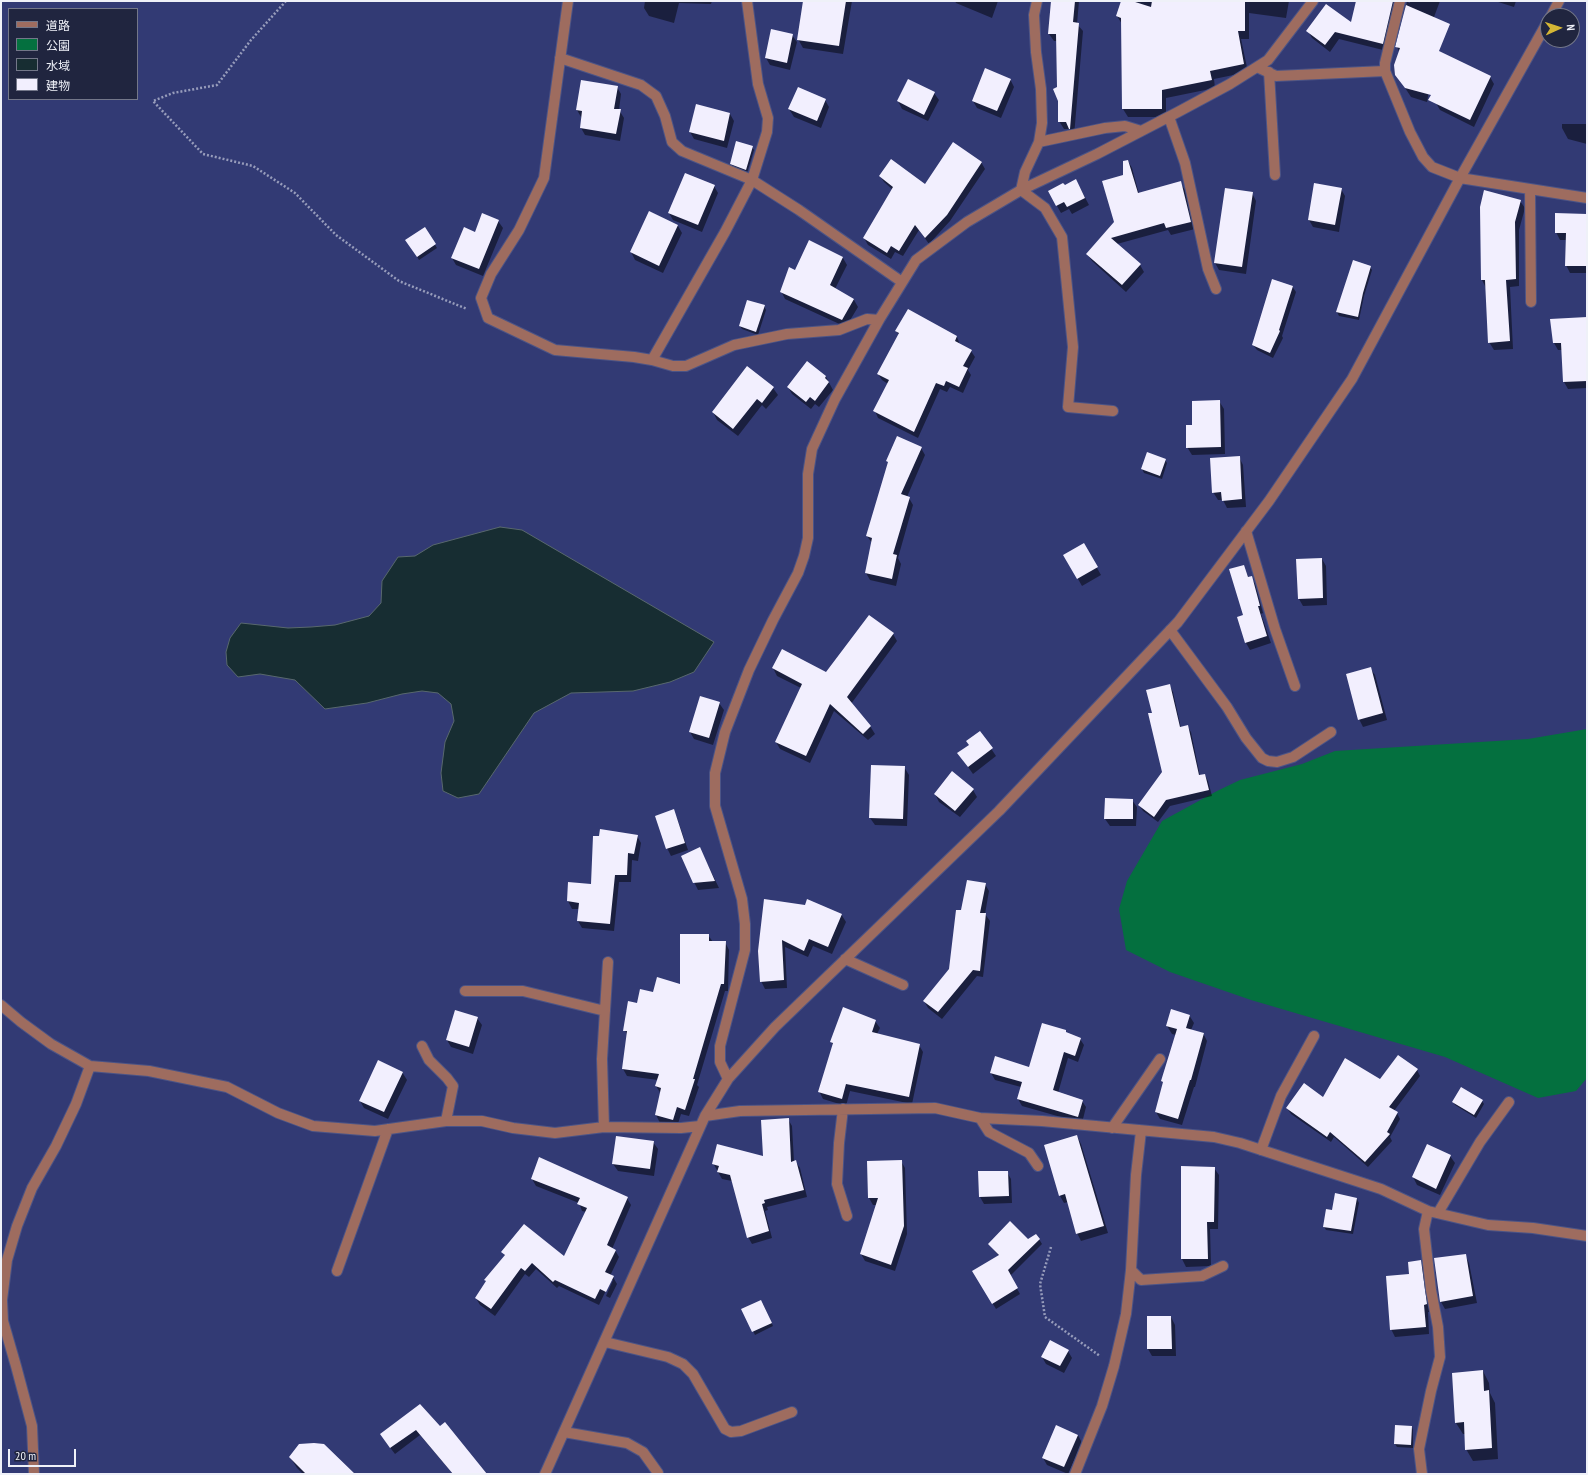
<!DOCTYPE html>
<meta charset="utf-8">
<style>
body{margin:0}
#map{position:relative;width:1588px;height:1475px;overflow:hidden;background:#323a74;font-family:"PT Sans Narrow","Noto Sans JP",sans-serif}
canvas{display:block}
.frame{position:absolute;inset:0;border:2px solid #eff1f8;pointer-events:none}
.legend{position:absolute;left:8px;top:8px;width:130px;height:92px;box-sizing:border-box;background:#20253f;border:1px solid #737789;margin:0;padding:5px 7px;list-style:none;font-size:12px;color:#eff1f8}
.legend li{display:flex;align-items:center;gap:8px;height:20px}
.legend b{width:20px;border:1px solid #737789}
.north{position:absolute;left:1540px;top:8px;width:40px;height:40px;box-sizing:border-box;background:#20253f;border:1px solid #737789;border-radius:50%;rotate:87deg;font-size:11px;font-weight:700;line-height:16px;text-align:center;color:#eff1f8}
.north::after{content:'';display:block;margin:auto;width:14px;height:18px;background:#d4b635;clip-path:polygon(50% 0,100% 100%,50% 72%,0 100%)}
.scale{position:absolute;left:8px;top:1449px;width:68px;height:18px;box-sizing:border-box;border:2px solid #eff1f8;border-top:0;padding-left:5px;font-size:12px;line-height:14px;white-space:nowrap;color:#eff1f8;-webkit-text-stroke:3px #20253f;paint-order:stroke}
</style>
<div id="map">
<canvas width="1588" height="1475"></canvas>
<div class="frame"></div>
<ul class="legend">
<li><b style="height:5px;background:#9e6c5f"></b>道路</li>
<li><b style="height:11px;background:#04703f"></b>公園</li>
<li><b style="height:11px;background:#172d32"></b>水域</li>
<li><b style="height:11px;background:#f2effe"></b>建物</li>
</ul>
<div class="north">N</div>
<div class="scale">20 m</div>
</div>
<script>
const g = document.querySelector('canvas').getContext('2d');
g.lineJoin = 'round';
function fillPath(path, color) {
  g.fillStyle = color;
  g.fill(path, 'evenodd');
}
function shape(rows) {
  const path = new Path2D();
  for (const r of rows) {
    path.moveTo(r[0], r[1]);
    for (let i = 2; i < r.length; i += 2) path.lineTo(r[i], r[i + 1]);
  }
  return path;
}
function trace(path, color, width, dash) {
  g.strokeStyle = color;
  g.lineWidth = width;
  g.lineCap = dash ? 'butt' : 'round';
  g.setLineDash(dash || []);
  g.stroke(path);
}
fillPath(shape([
 [1587,729,1587,1078,1576,1091,1538,1098,1445,1057,1251,1000,1170,972,1126,950,1119,909,1127,881,1162,821,1217,791,1240,780,1302,764,1335,751,1528,739]
]), '#04703f');
const water = shape([
 [500,527,522,530,714,642,694,672,670,682,633,691,571,693,534,713,479,794,458,798,443,791,441,773,445,742,454,721,451,704,438,693,422,691,402,694,367,703,325,709,295,680,260,674,238,677,227,665,226,652,230,638,241,623,288,628,311,627,335,625,369,616,381,603,382,581,398,557,415,556,433,545,500,527]
]);
fillPath(water, '#172d32');
trace(water, '#58686d', 1);
fillPath(shape([
 [645,1,712,1,711,4,679,3,674,23,649,16,644,8],
 [804,1,852,1,843,54,803,48,798,39],
 [955,1,998,1,992,18,956,3],
 [1052,1,1079,1,1077,24,1083,31,1074,136,1070,129,1064,129,1059,121,1057,41,1054,41,1049,34],
 [1122,1,1289,1,1286,18,1249,13,1249,39,1241,39,1248,72,1214,79,1215,88,1166,98,1166,117,1128,117,1123,109,1122,24,1117,16],
 [1357,1,1395,1,1387,51,1339,39,1330,52,1312,38,1308,31,1351,24],
 [1410,1,1440,1,1434,17,1440,27,1427,102,1411,97,1396,74,1400,53,1397,47,1407,2,1410,3],
 [1495,1,1516,1,1514,7],
 [792,35,797,42,790,70,770,65,766,58],
 [1490,77,1494,84,1474,127,1440,110,1436,103],
 [1010,79,1014,87,1001,118,977,108,973,101],
 [617,87,621,94,619,110,624,118,620,141,585,135,581,128,581,117,577,110],
 [934,93,939,100,928,121,902,109,898,101],
 [825,100,829,107,821,128,794,117,789,109],
 [730,114,734,121,727,148,694,139,690,132],
 [1562,124,1587,124,1587,144,1568,139,1562,128],
 [752,147,754,150,747,173,733,167,731,164],
 [1128,161,1132,168,1139,194,1180,183,1185,190,1195,229,1171,235,1168,230,1117,244,1140,265,1144,272,1126,292,1092,261,1087,254,1115,222],
 [981,162,985,169,950,221,929,244,919,230,903,256,895,252,891,259,868,245,864,238,893,190,884,182,880,176,925,186],
 [714,186,718,193,702,232,673,220,669,213],
 [1065,186,1080,188,1089,205,1072,214,1069,209,1061,213,1049,192],
 [1341,189,1345,196,1339,232,1313,227,1309,220],
 [1252,193,1256,201,1246,274,1219,270,1215,263],
 [1520,201,1525,208,1519,230,1519,286,1510,287,1513,349,1494,350,1489,342,1486,288,1482,280],
 [650,212,678,226,682,233,663,273,635,260,631,252],
 [1587,215,1587,273,1570,273,1566,265,1566,240,1560,240,1556,232],
 [498,221,503,228,483,276,456,265,452,258,475,233],
 [425,228,437,248,419,260,407,240],
 [843,258,847,265,835,289,854,300,858,307,846,327,785,299,781,291,796,271],
 [1353,261,1370,267,1372,270,1364,296,1359,320,1339,316,1337,312],
 [1292,286,1296,292,1282,336,1283,338,1273,358,1257,350,1253,345],
 [764,306,766,310,758,335,742,329,740,326],
 [908,310,957,337,960,345,971,351,975,357,968,370,971,375,963,393,950,387,947,392,940,389,918,438,878,418,875,411,888,384,882,380,878,374,899,335,896,331],
 [1587,319,1587,388,1568,389,1564,382,1562,350,1558,350,1554,343],
 [807,362,826,377,833,390,819,407,815,404,811,409,792,394,788,387],
 [773,388,778,395,766,409,762,405,738,436,717,420,713,412],
 [1219,401,1224,409,1225,454,1192,455,1187,447,1193,426],
 [921,448,925,455,907,497,909,498,913,505,898,558,901,564,896,586,870,580,866,573,872,543,867,536],
 [1239,457,1243,465,1246,507,1227,508,1223,500,1218,500,1213,492],
 [1165,460,1167,463,1162,479,1144,473,1142,469],
 [1084,545,1101,575,1082,586,1065,556],
 [1322,559,1326,566,1327,605,1303,606,1299,599],
 [1243,566,1249,578,1251,577,1255,584,1263,613,1261,614,1271,643,1250,650,1246,643],
 [893,634,897,641,851,704,870,726,875,734,868,740,834,711,810,763,780,749,776,742,801,688,777,676,773,668,826,674],
 [1370,668,1375,675,1387,720,1363,727,1359,719],
 [1170,686,1173,692,1181,728,1187,726,1191,732,1200,776,1205,775,1208,781,1212,796,1170,806,1158,822,1143,811,1139,805,1163,772,1153,713],
 [719,703,724,710,713,745,694,739,690,732],
 [980,732,996,756,973,774,959,754,970,745],
 [904,767,909,775,907,826,875,825,870,818],
 [973,790,977,797,960,817,939,802,935,794],
 [1132,800,1137,807,1136,826,1110,826,1105,819],
 [673,811,677,818,688,850,671,856,667,848],
 [637,836,641,843,638,861,632,860,631,882,619,882,614,931,582,928,578,921,579,909,572,909,568,901,569,883,592,885],
 [703,855,719,888,698,890,694,882],
 [985,884,989,891,985,914,990,921,983,977,977,976,942,1019,928,1008,924,1001,950,970,962,912],
 [765,900,841,914,846,922,832,954,813,946,808,957,785,947,787,988,765,989,761,981],
 [708,935,713,942,725,942,729,950,728,991,725,991,697,1085,699,1087,689,1116,681,1114,677,1127,660,1123,656,1115,661,1094,656,1086,658,1080,627,1076,623,1069,627,1035,625,1030,638,1004,654,993,681,985],
 [1189,1015,1194,1023,1191,1030,1203,1033,1207,1041,1195,1087,1194,1087,1182,1125,1160,1119,1156,1112,1164,1084,1162,1081,1176,1035,1172,1034,1167,1026],
 [477,1018,482,1025,473,1054,451,1047,447,1040],
 [875,1021,880,1028,877,1034,919,1045,923,1052,912,1104,850,1091,846,1106,823,1099,819,1091,833,1045,831,1041],
 [1065,1031,1067,1034,1080,1039,1084,1045,1078,1062,1068,1058,1058,1093,1082,1101,1086,1107,1082,1123,1022,1106,1018,1099,1021,1087,995,1080,991,1073,1029,1068],
 [1417,1070,1420,1076,1394,1111,1397,1113,1400,1119,1390,1137,1392,1141,1368,1167,1334,1137,1331,1142,1291,1114,1287,1108],
 [402,1072,407,1080,388,1119,364,1108,360,1101],
 [1482,1101,1484,1104,1476,1118,1455,1105,1453,1102],
 [788,1119,792,1126,794,1162,796,1162,800,1168,807,1197,767,1207,768,1210,765,1211,772,1238,752,1244,748,1237,732,1181,722,1179,713,1163,764,1157],
 [1077,1136,1081,1144,1108,1233,1081,1241,1077,1233,1068,1202,1064,1203,1060,1196],
 [653,1142,658,1149,654,1176,618,1171,613,1164],
 [1427,1145,1450,1156,1455,1163,1440,1195,1417,1185,1413,1177],
 [540,1159,627,1198,631,1205,612,1249,615,1250,619,1257,610,1276,613,1277,617,1284,610,1298,606,1296,613,1280,611,1280,599,1305,559,1286,557,1288,536,1269,529,1277,525,1274,495,1316,480,1305,476,1298,487,1282,485,1280,505,1256,503,1252,564,1258,586,1212,582,1211,579,1203,536,1186,532,1179],
 [901,1161,905,1168,907,1234,895,1271,865,1261,861,1254,877,1205,873,1205,869,1198],
 [1182,1167,1214,1168,1219,1175,1218,1229,1210,1229,1211,1266,1186,1267,1182,1259],
 [1007,1172,1011,1179,1012,1203,984,1204,980,1197],
 [1357,1199,1359,1203,1353,1234,1326,1230,1324,1227,1332,1211],
 [1039,1239,1042,1244,1010,1276,1020,1294,996,1309,973,1271,999,1256,989,1244],
 [1465,1255,1469,1263,1477,1303,1445,1309,1441,1302],
 [1420,1261,1425,1269,1431,1312,1428,1312,1429,1334,1395,1337,1391,1329],
 [763,1304,773,1326,755,1335,743,1310],
 [1171,1317,1175,1325,1176,1356,1152,1356,1148,1349],
 [1068,1351,1072,1358,1064,1373,1046,1364,1042,1357],
 [1483,1371,1489,1383,1490,1393,1495,1403,1498,1459,1473,1461,1466,1449,1465,1434,1463,1434,1456,1423],
 [420,1405,440,1428,486,1474,453,1474,420,1435,395,1454,385,1441],
 [1412,1427,1413,1430,1413,1448,1397,1447,1395,1444],
 [1078,1435,1082,1443,1068,1474,1047,1465,1043,1458],
 [290,1457,353,1474,303,1474,297,1468]
]), '#0007');
fillPath(shape([
 [803,1,846,1,839,46,797,40],
 [1051,1,1075,1,1073,22,1079,23,1070,129,1069,129,1066,122,1058,122,1058,101,1053,89,1057,87,1056,34,1048,34],
 [1121,1,1132,1,1151,7,1152,1,1245,1,1245,31,1238,31,1244,64,1210,71,1212,80,1162,90,1162,109,1122,109,1121,18,1116,16],
 [1356,1,1393,1,1383,44,1335,32,1325,45,1306,31,1326,4,1351,22],
 [1406,5,1450,24,1439,51,1491,76,1470,120,1428,100,1431,95,1405,88,1395,75,1394,65,1400,48,1395,47],
 [771,29,793,34,787,63,765,58],
 [985,68,1011,79,997,111,972,101],
 [908,79,935,92,924,115,897,101],
 [581,80,618,86,614,109,621,109,616,134,580,128,582,111,576,110],
 [798,87,826,99,817,121,788,109],
 [696,104,730,113,724,141,689,132],
 [736,141,753,146,746,170,730,164],
 [953,142,982,162,947,215,925,238,915,225,899,251,891,246,887,253,863,238,893,187,879,176,891,159,925,184],
 [1128,160,1138,193,1181,181,1191,222,1166,228,1164,223,1111,238,1141,264,1122,285,1086,254,1114,222,1102,181,1123,175,1123,161],
 [685,173,715,185,698,225,668,213],
 [1076,179,1085,198,1067,207,1064,202,1056,206,1048,191,1063,183,1065,185],
 [1314,183,1342,188,1335,225,1308,220],
 [1225,188,1253,192,1242,267,1214,263],
 [1484,190,1521,200,1515,222,1516,279,1506,280,1510,341,1488,343,1485,280,1481,280,1480,207],
 [649,211,678,225,659,266,630,252],
 [482,213,499,220,479,269,451,258,464,227,475,232],
 [1555,213,1587,214,1587,266,1565,266,1566,233,1555,233],
 [425,227,436,244,417,257,405,240],
 [809,240,843,257,830,285,854,299,842,320,780,292,789,267,795,270],
 [1353,260,1371,266,1363,293,1358,317,1336,312],
 [1272,279,1293,286,1279,330,1280,331,1270,353,1252,345],
 [747,300,765,305,756,332,739,326],
 [908,309,957,336,955,341,972,350,963,366,968,368,959,387,946,381,944,386,936,383,914,432,873,411,889,380,877,374,899,333,895,331],
 [1587,317,1587,381,1563,382,1561,343,1553,343,1550,319],
 [807,361,826,376,825,378,829,382,815,401,810,397,806,402,787,387],
 [747,366,774,387,762,403,757,399,733,429,712,412],
 [1220,400,1221,447,1186,448,1186,425,1192,425,1192,401],
 [897,436,922,447,901,494,910,497,893,554,897,555,892,579,865,573,872,538,866,536,888,462,886,461],
 [1147,452,1166,459,1160,476,1141,469],
 [1240,456,1242,499,1222,501,1221,492,1212,493,1210,458],
 [1084,543,1098,567,1077,579,1063,555],
 [1322,558,1323,598,1298,599,1296,559],
 [1244,565,1248,577,1252,576,1260,606,1258,606,1267,636,1245,643,1237,617,1243,615,1229,569],
 [869,615,894,633,847,697,871,726,863,734,830,704,806,756,775,742,802,684,772,668,782,649,826,672],
 [1371,667,1383,713,1358,720,1346,674],
 [1170,684,1180,727,1188,725,1199,775,1205,774,1209,790,1166,800,1154,817,1138,805,1162,772,1148,713,1152,713,1146,690],
 [700,696,720,702,709,738,689,732],
 [980,731,993,748,968,767,957,753,969,745,966,741],
 [871,765,905,766,903,819,869,818],
 [952,771,974,789,955,811,934,794],
 [1105,798,1133,799,1133,819,1104,819],
 [674,809,685,843,666,849,655,816],
 [600,829,638,835,634,854,628,853,627,875,615,875,610,924,577,921,579,903,567,901,568,882,591,884,593,836,599,836],
 [700,847,715,881,693,883,681,856],
 [967,880,986,883,980,913,986,913,980,971,973,970,938,1012,923,1001,949,969,956,910,961,910],
 [764,899,805,905,807,899,842,914,828,947,809,939,804,951,782,940,784,980,760,982,758,951],
 [680,934,709,934,709,941,726,941,724,984,721,984,693,1079,695,1079,685,1110,677,1107,673,1120,655,1115,661,1088,655,1086,659,1074,622,1069,627,1031,623,1031,628,1001,637,1003,640,989,653,992,657,977,680,984],
 [843,1007,876,1020,872,1032,920,1044,909,1097,846,1084,842,1099,818,1092,833,1043,830,1042],
 [1171,1009,1190,1015,1186,1028,1204,1033,1191,1080,1190,1080,1178,1119,1155,1112,1163,1082,1161,1081,1177,1029,1166,1026],
 [455,1010,478,1017,469,1047,446,1040],
 [1042,1023,1066,1030,1066,1032,1081,1038,1075,1056,1064,1052,1053,1090,1083,1100,1078,1117,1017,1099,1022,1082,990,1073,995,1056,1029,1067],
 [1398,1055,1418,1069,1389,1107,1398,1112,1387,1132,1390,1134,1365,1162,1330,1132,1327,1137,1286,1108,1304,1083,1323,1097,1345,1058,1380,1079],
 [378,1060,403,1072,384,1112,359,1101],
 [1461,1087,1483,1100,1474,1115,1452,1102],
 [789,1118,791,1162,796,1160,804,1190,764,1200,765,1203,762,1204,769,1231,747,1238,730,1175,717,1172,719,1166,712,1164,717,1144,763,1156,761,1120],
 [1077,1135,1104,1226,1076,1234,1065,1194,1059,1196,1044,1145],
 [616,1136,654,1141,650,1169,612,1164],
 [1427,1144,1451,1155,1436,1189,1412,1177],
 [539,1157,628,1197,607,1245,616,1250,605,1272,614,1276,606,1292,600,1289,595,1299,555,1280,553,1282,532,1263,525,1271,521,1268,491,1309,475,1298,486,1281,484,1280,505,1255,501,1252,524,1224,564,1256,587,1208,577,1204,580,1198,531,1179],
 [902,1160,904,1226,891,1265,860,1254,878,1198,868,1198,867,1161],
 [1181,1166,1215,1167,1214,1222,1207,1222,1208,1259,1181,1259],
 [978,1171,1008,1171,1009,1196,979,1197],
 [1335,1193,1357,1198,1351,1231,1323,1227,1326,1209,1332,1210],
 [1010,1221,1028,1239,1036,1234,1040,1239,1008,1270,1018,1288,992,1304,972,1271,999,1255,988,1244],
 [1466,1254,1473,1296,1440,1302,1434,1258],
 [1421,1260,1427,1304,1424,1305,1426,1327,1390,1330,1386,1276,1409,1274,1408,1262],
 [761,1300,772,1323,752,1332,741,1309],
 [1147,1316,1171,1316,1172,1349,1147,1349],
 [1050,1340,1069,1350,1060,1366,1041,1357],
 [1483,1370,1484,1391,1489,1390,1492,1448,1465,1450,1464,1422,1455,1423,1452,1373],
 [420,1404,440,1426,445,1422,487,1474,453,1474,416,1430,390,1448,380,1434],
 [1056,1425,1078,1435,1064,1467,1042,1458],
 [1395,1425,1412,1426,1411,1445,1394,1444],
 [314,1443,324,1444,355,1474,306,1474,289,1457,299,1444]
]), '#f2effe');
const minor = shape([
 [568,1,544,178,519,230,491,274,481,298,488,318,555,350,634,357,652,360,673,366,686,366,734,345,787,334,839,330,867,319,879,320],
 [1037,1,1034,15,1036,52,1041,89,1042,123,1039,142,1025,172,1021,190,1045,208,1062,237,1073,347,1068,407,1113,411],
 [1400,1,1385,63,1385,71,1410,132,1423,157,1432,167,1460,178,1587,198],
 [1551,16,1559,1],
 [560,58,641,85,656,96,665,116,672,142,682,151,752,180,799,210,902,282],
 [1257,67,1276,76,1385,71],
 [1269,72,1275,175],
 [1169,117,1185,163,1208,269,1216,289],
 [1039,142,1105,128,1125,126,1141,131],
 [1530,189,1531,302],
 [652,360,725,232,752,180,767,132,768,118,758,84,747,1],
 [1246,531,1275,629,1295,686],
 [1170,630,1227,707,1246,738,1262,758,1268,761,1277,762,1293,757,1331,732],
 [845,959,903,985],
 [465,991,523,991,605,1011],
 [1,1005,21,1022,51,1044,90,1066,149,1071,227,1087,278,1113,313,1126,375,1131,446,1121,482,1121,513,1128,555,1133,604,1127,681,1128,700,1126],
 [422,1046,429,1060,447,1078,453,1086,446,1121],
 [728,1079,720,1062,720,1046,745,950,745,924,742,899,715,806,715,773,725,732,749,670,773,620,798,573,804,556,808,538,808,474,812,449,835,399,879,320,916,260,967,222,1021,190,1097,154,1178,112,1230,84,1268,60,1313,1],
 [843,1109,839,1143,837,1184,847,1216],
 [705,1116,740,1111,935,1108,980,1118,1042,1121,1214,1137,1240,1143,1381,1189,1428,1211,1488,1225,1533,1228,1587,1236],
 [980,1118,989,1132,1029,1153,1038,1166],
 [604,1127,602,1059,608,962],
 [1112,1128,1160,1059],
 [1141,1131,1136,1175,1131,1270,1141,1280,1202,1276,1223,1266],
 [1261,1150,1281,1096,1314,1036],
 [1438,1213,1480,1142,1509,1102],
 [337,1271,388,1129],
 [605,1342,668,1357,683,1364,693,1374,725,1429,731,1432,741,1431,792,1412],
 [564,1432,627,1443,643,1452,658,1473],
 [34,1474,32,1426,16,1366,3,1321,2,1300,7,1260,17,1226,32,1188,56,1146,76,1104,90,1066],
 [545,1474,705,1116,728,1079,775,1027,999,811,1178,622,1269,501,1352,379,1460,178,1548,21],
 [1075,1474,1102,1406,1114,1366,1126,1314,1131,1270],
 [1422,1474,1419,1449,1431,1391,1440,1357,1438,1327,1431,1290,1424,1229,1428,1211]
]);
trace(minor, '#4c5486', 12);
trace(shape([
 [286,1,251,40,217,85,173,93,153,101,203,154,253,166,295,193,336,235,399,281,467,309],
 [1051,1247,1040,1284,1045,1317,1100,1356]
]), '#979cbb', 2.5, [2, 2]);
trace(minor, '#9e6c5f', 10);
</script>
